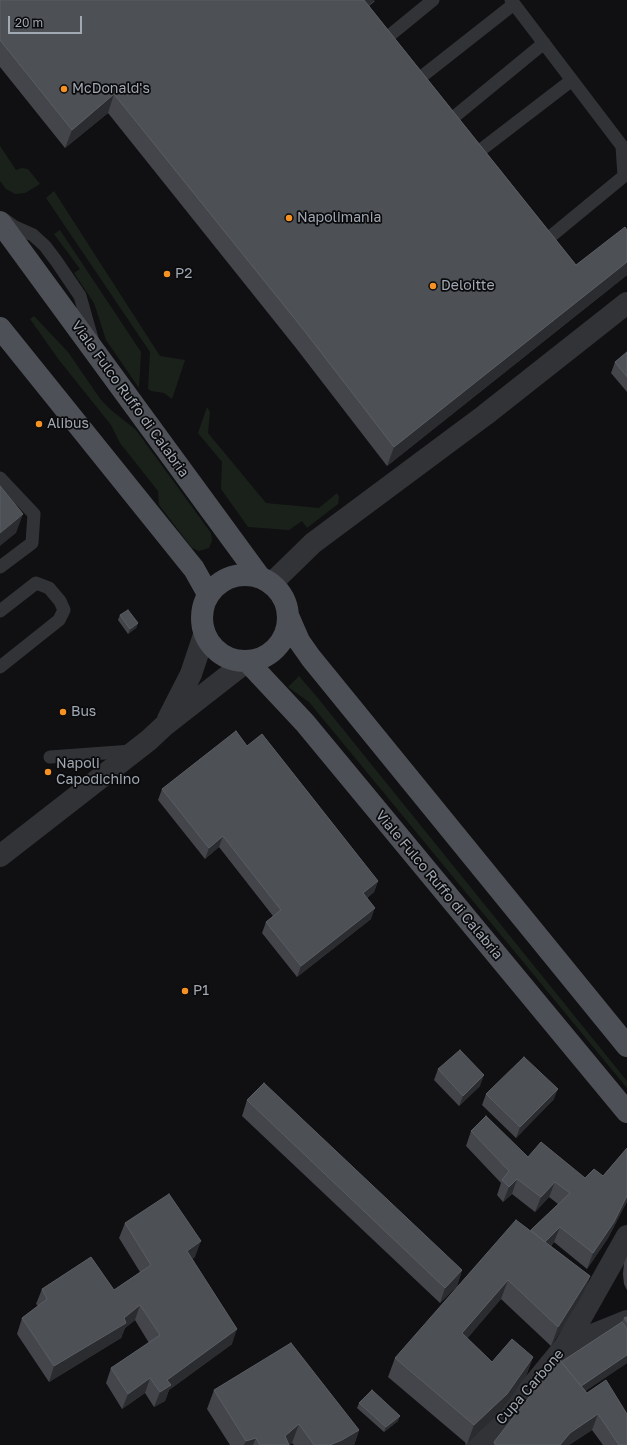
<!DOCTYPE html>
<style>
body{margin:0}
#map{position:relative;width:627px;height:1445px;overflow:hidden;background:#101012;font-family:"Golos Text",sans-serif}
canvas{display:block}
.scale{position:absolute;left:8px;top:16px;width:74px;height:18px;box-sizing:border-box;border:2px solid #a1a9b3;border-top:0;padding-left:5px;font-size:12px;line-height:14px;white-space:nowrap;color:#a1a9b3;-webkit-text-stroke:3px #0b0b0d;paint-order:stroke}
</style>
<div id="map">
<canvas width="627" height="1445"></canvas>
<div class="scale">20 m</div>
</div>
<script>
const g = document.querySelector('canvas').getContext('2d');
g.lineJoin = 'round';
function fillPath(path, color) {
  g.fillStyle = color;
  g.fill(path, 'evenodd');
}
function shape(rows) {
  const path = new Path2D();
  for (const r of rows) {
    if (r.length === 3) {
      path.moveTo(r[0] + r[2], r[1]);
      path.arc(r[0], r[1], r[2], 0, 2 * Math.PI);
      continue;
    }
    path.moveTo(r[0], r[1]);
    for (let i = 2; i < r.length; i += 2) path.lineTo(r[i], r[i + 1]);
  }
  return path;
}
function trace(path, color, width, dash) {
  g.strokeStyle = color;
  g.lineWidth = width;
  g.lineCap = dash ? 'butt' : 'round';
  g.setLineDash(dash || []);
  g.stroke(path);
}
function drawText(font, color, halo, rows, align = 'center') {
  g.font = font + ' "Golos Text",sans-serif';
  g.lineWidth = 3.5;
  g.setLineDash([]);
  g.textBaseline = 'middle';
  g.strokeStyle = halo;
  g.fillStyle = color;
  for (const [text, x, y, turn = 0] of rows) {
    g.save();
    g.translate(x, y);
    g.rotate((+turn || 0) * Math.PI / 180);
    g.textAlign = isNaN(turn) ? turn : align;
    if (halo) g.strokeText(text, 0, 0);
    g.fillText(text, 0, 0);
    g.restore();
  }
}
fillPath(shape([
 [0,146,16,170,22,168,28,169,40,184,25,193,15,194,6,189,0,181],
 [54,191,160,356,185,360,172,399,164,393,151,391,148,389,150,352,46,198],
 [60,230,141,352,139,388,106,340,94,303,74,273,80,269,54,234],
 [34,316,68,352,101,400,111,410,136,430,211,533,212,541,209,548,199,551,192,548,159,505,158,491,120,443,111,425,59,360,30,319],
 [207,407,210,412,208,433,266,503,319,508,337,493,339,497,338,504,307,528,302,521,289,530,248,527,221,489,222,462,198,433],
 [299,676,317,697,627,1081,627,1088,309,702,288,687]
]), '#1a211a');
trace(shape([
 [511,0,622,146,624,176,539,246],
 [378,45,433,0],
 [411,85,514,4],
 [443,126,544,43],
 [469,159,572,80],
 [5,220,15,227,33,235,45,246,57,262,80,296,93,342],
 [0,478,34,514,32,543,0,567],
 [0,611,36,583,49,588,60,601,64,610,59,620,0,667],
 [50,757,132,751]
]), '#313337', 13);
trace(shape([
 [272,583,313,543,485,415,627,303],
 [168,719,191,674,204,635],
 [0,856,149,740,165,725,247,661],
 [565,1346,627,1321],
 [476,1445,506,1418,565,1346,627,1236]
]), '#313337', 22);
trace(shape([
 [0,222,259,576],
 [0,328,194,569,208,594],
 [245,618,43],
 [289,618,299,641,311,658,627,1046],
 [247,661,305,723,627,1112]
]), '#4d5056', 22);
fillPath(shape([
 [0,0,375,1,369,6,576,265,627,230,627,275,387,466,296,348,108,113,65,148,0,67],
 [627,352,627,392,611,373,615,362],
 [120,615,138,623,136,628,128,634,118,620],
 [247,746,378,881,374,892,367,898,371,919,297,977,262,933,266,922,273,916,219,847,205,859,158,800,162,789],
 [438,1069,480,1086,459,1106,434,1080],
 [486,1094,554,1099,516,1138,482,1105],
 [247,1100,462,1270,457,1286,440,1303,242,1116],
 [471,1131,528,1157,585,1178,603,1176,627,1148,627,1202,624,1207,608,1238,587,1269,554,1242,551,1246,590,1276,583,1295,551,1346,501,1299,467,1338,492,1362,533,1357,526,1376,500,1413,467,1444,388,1377,395,1358,558,1204,549,1197,535,1212,512,1194,503,1202,497,1195,501,1183,466,1146],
 [125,1223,195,1257,192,1259,232,1344,169,1390,165,1401,154,1407,145,1393,122,1409,106,1383,111,1368,149,1343,135,1320,125,1328,121,1338,49,1382,17,1334,22,1318,38,1306,36,1304,42,1289,114,1290,140,1272,119,1238],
 [627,1256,627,1290,624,1284,623,1274,624,1263],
 [627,1317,627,1363,585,1391,627,1445,603,1445,592,1430,569,1445,493,1445,494,1442,561,1362,622,1322,624,1318],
 [214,1390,359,1430,354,1445,294,1445,292,1443,289,1445,230,1445,207,1409],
 [359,1403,398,1421,384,1432,357,1408]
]), '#43454a');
fillPath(shape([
 [362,0,375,0,356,16],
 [114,94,108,113,65,148,72,130],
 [627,262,627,275,387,466,394,447],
 [23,514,16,533,0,546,0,533],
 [138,623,136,628,128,634,130,629],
 [223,836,219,847,205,859,209,848],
 [378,881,374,892,359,904,363,893],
 [375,908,371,919,297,977,301,966],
 [484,1075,480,1086,459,1106,463,1096],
 [558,1089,554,1099,516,1138,520,1127],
 [517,1179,512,1194,503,1202,509,1187],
 [555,1182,549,1197,535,1212,541,1197],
 [627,1196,627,1202,624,1207,608,1238,587,1269,593,1253],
 [560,1227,554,1242,537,1260,543,1244],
 [201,1241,195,1257,181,1266,187,1251],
 [462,1270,457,1286,440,1303,445,1288],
 [590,1276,583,1295,551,1346,558,1327],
 [508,1280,501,1299,456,1352,462,1333],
 [140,1305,135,1320,125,1328,121,1338,49,1382,54,1366],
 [237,1329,232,1344,169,1390,165,1401,154,1407,160,1392,167,1380],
 [627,1355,627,1363,574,1399,578,1389],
 [533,1357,526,1376,500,1413,467,1444,474,1425],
 [150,1378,145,1393,122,1409,128,1394],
 [598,1414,592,1430,569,1445,560,1445,570,1433],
 [400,1416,398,1421,384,1432,386,1427],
 [299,1424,292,1443,289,1445,285,1436],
 [359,1430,354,1445,329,1445,330,1445],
 [256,1438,253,1445,244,1445,246,1441]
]), '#2a2c2f');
const building = shape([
 [0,0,364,0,576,265,625,227,627,230,627,262,394,447,303,329,114,94,72,130,0,40,0,0],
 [627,352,627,377,615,362,627,352],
 [0,486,23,514,0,533,0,486],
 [128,610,138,623,130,629,120,615,128,610],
 [236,731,247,746,262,734,378,881,363,893,375,908,301,966,266,922,281,910,223,836,209,848,162,789,236,731],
 [460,1050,484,1075,463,1096,438,1069,460,1050],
 [524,1057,558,1089,520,1127,486,1094,524,1057],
 [264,1083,462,1270,445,1288,247,1100,264,1083],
 [486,1116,528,1157,541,1142,585,1178,594,1169,603,1176,627,1148,627,1196,614,1222,593,1253,560,1227,545,1242,531,1230,570,1193,555,1182,541,1197,517,1179,509,1187,502,1180,509,1171,471,1131,486,1116],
 [169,1194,201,1241,187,1251,237,1329,167,1380,171,1385,160,1392,150,1378,128,1394,111,1368,160,1335,140,1305,124,1318,126,1323,54,1366,22,1318,47,1299,42,1289,91,1257,114,1290,151,1265,125,1223,169,1194],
 [516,1220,590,1276,558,1327,508,1280,462,1333,492,1362,512,1339,533,1357,507,1394,474,1425,395,1358,516,1220],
 [627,1317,627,1322,624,1318,627,1317],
 [622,1322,627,1329,627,1355,581,1386,561,1362,622,1322],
 [291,1343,359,1430,342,1440,330,1445,314,1445,299,1424,285,1436,289,1445,260,1445,256,1438,246,1441,214,1390,291,1343],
 [559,1359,587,1393,606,1380,627,1414,627,1445,619,1445,598,1414,570,1433,560,1445,496,1445,494,1442,559,1359],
 [372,1390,400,1416,386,1427,359,1403,372,1390]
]);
fillPath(building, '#4d5055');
trace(building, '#5a5e64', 1);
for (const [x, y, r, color] of [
 [64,89,4,"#f69224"],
 [289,218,4,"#f69224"],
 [167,274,4,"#f69224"],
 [433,286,4,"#f69224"],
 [39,424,4,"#f69224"],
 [63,712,4,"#f69224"],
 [48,772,4,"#f69224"],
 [185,991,4,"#f69224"]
]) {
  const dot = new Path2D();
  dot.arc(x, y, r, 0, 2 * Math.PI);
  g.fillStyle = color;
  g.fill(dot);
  trace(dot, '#0b0b0d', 1.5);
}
drawText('14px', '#a1a9b3', '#0b0b0d', [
 ["McDonald's",72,89],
 ["Napolimania",297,218],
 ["P2",175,274],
 ["Deloitte",441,286],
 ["Alibus",47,424],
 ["Bus",71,712],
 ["Napoli",56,764],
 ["Capodichino",56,780],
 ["P1",193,991]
], 'left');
drawText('14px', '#a1a9b3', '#0b0b0d', [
 ["Viale Fulco Ruffo di Calabria",130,399,54],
 ["Viale Fulco Ruffo di Calabria",439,885,50],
 ["Cupa Carbone",530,1387,-49]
]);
</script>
